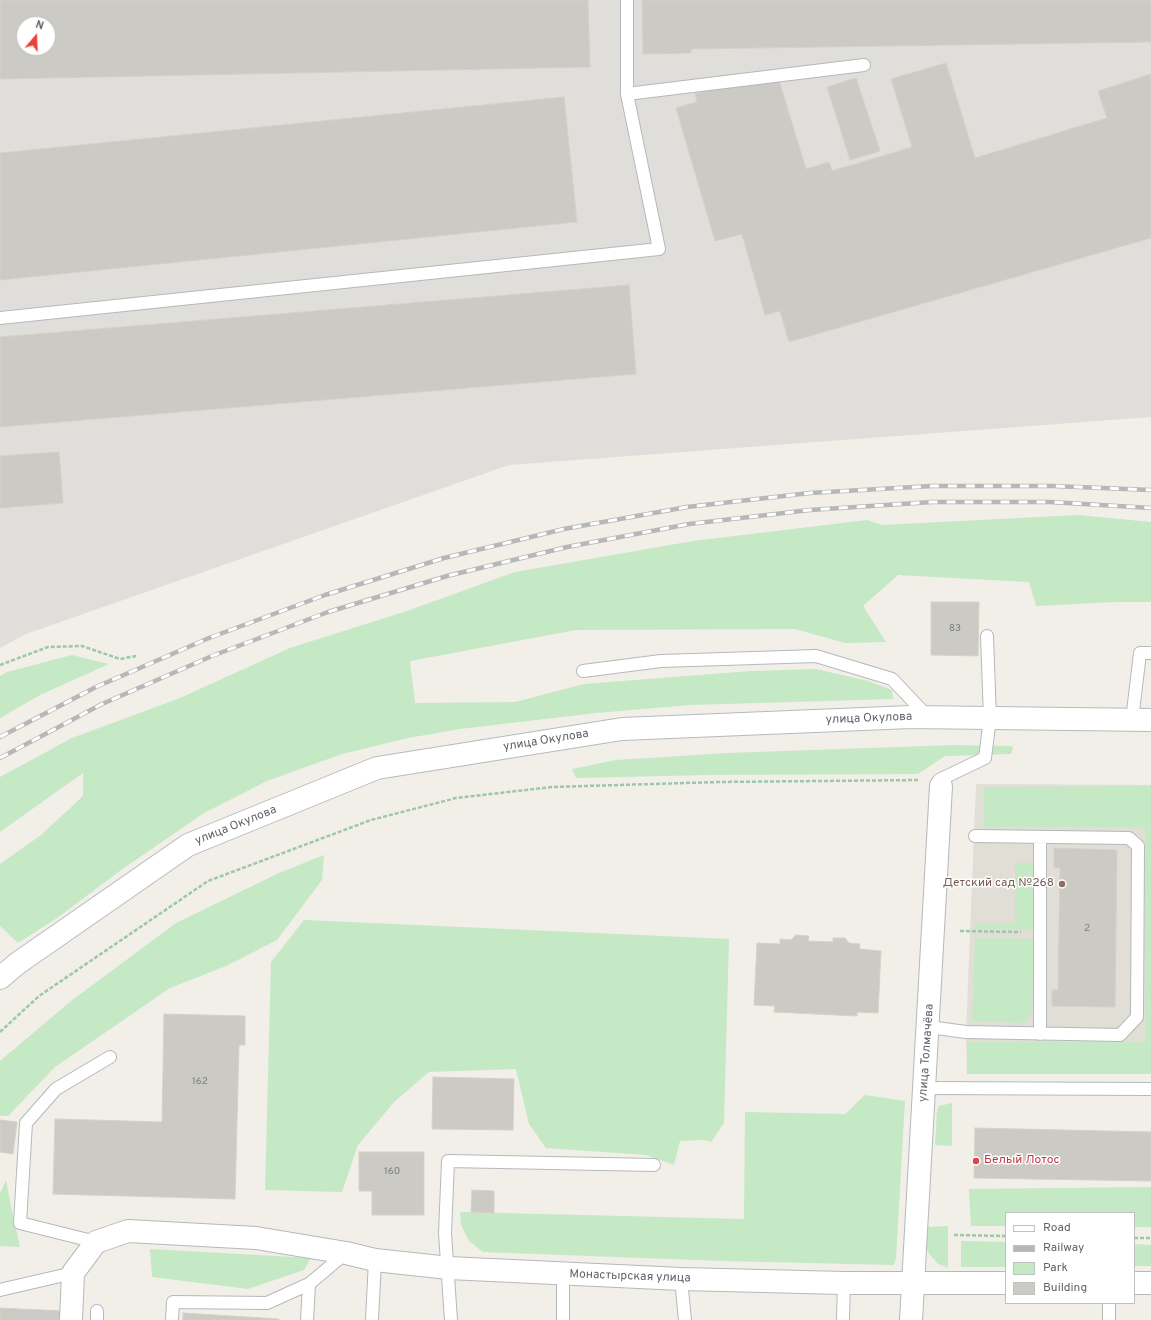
<!DOCTYPE html>
<meta charset="utf-8">
<style>
body{margin:0}
#map{position:relative;width:1151px;height:1320px;overflow:hidden;background:#f1efe8;font-family:Overpass,sans-serif}
canvas{display:block}
.legend{position:absolute;left:1005px;top:1212px;width:130px;height:92px;box-sizing:border-box;background:#fff;border:1px solid #bfc1c3;margin:0;padding:5px 7px;list-style:none;font-size:12px;color:#5f6368}
.legend li{display:flex;align-items:center;gap:8px;height:20px}
.legend b{width:20px;border:1px solid #bfc1c3}
.north{position:absolute;left:16px;top:16px;width:40px;height:40px;box-sizing:border-box;background:#fff;border:1px solid #bfc1c3;border-radius:50%;rotate:19deg;font-size:11px;font-weight:700;line-height:16px;text-align:center;color:#5f6368}
.north::after{content:'';display:block;margin:auto;width:14px;height:18px;background:#ea4335;clip-path:polygon(50% 0,100% 100%,50% 72%,0 100%)}
</style>
<div id="map">
<canvas width="1151" height="1320"></canvas>
<ul class="legend">
<li><b style="height:5px;background:#fff"></b>Road</li>
<li><b style="height:5px;background:#b6b7b8"></b>Railway</li>
<li><b style="height:11px;background:#c5e8c5"></b>Park</li>
<li><b style="height:11px;background:#cccac5"></b>Building</li>
</ul>
<div class="north">N</div>
</div>
<script>
const g = document.querySelector('canvas').getContext('2d');
g.lineJoin = 'round';
function fillPath(path, color) {
  g.fillStyle = color;
  g.fill(path, 'evenodd');
}
function shape(rows) {
  const path = new Path2D();
  for (const r of rows) {
    path.moveTo(r[0], r[1]);
    for (let i = 2; i < r.length; i += 2) path.lineTo(r[i], r[i + 1]);
  }
  return path;
}
function trace(path, color, width, dash) {
  g.strokeStyle = color;
  g.lineWidth = width;
  g.lineCap = dash ? 'butt' : 'round';
  g.setLineDash(dash || []);
  g.stroke(path);
}
function drawText(font, color, halo, rows, align = 'center') {
  g.font = font + ' Overpass,sans-serif';
  g.lineWidth = 3;
  g.setLineDash([]);
  g.textBaseline = 'middle';
  g.strokeStyle = halo;
  g.fillStyle = color;
  for (const [text, x, y, turn = 0] of rows) {
    g.save();
    g.translate(x, y);
    g.rotate((+turn || 0) * Math.PI / 180);
    g.textAlign = isNaN(turn) ? turn : align;
    if (halo) g.strokeText(text, 0, 0);
    g.fillText(text, 0, 0);
    g.restore();
  }
}
fillPath(shape([
 [0,0,1151,0,1151,417,509,465,26,634,0,648],
 [24,24,48,24,48,48,24,48]
]), '#e0deda');
fillPath(shape([
 [976,784,1151,785,1151,1074,967,1074,966,1032]
]), '#e1ded6');
fillPath(shape([
 [1078,515,1151,522,1151,602,1116,602,1036,606,1029,582,898,575,863,606,886,642,845,643,795,629,576,630,410,661,415,703,515,702,584,684,751,671,816,669,868,681,892,690,893,699,691,705,596,713,460,729,408,738,342,754,267,781,204,813,121,870,57,918,18,943,0,926,0,864,41,835,83,796,83,773,0,832,0,777,72,738,180,698,290,648,407,611,515,572,693,541,867,520,882,525],
 [72,655,109,664,40,695,0,718,0,676,7,672],
 [954,745,1011,746,1013,748,1011,754,945,756,918,774,709,775,576,778,572,769,616,760,728,753],
 [1151,786,1151,1074,967,1074,967,1042,1145,1042,1145,827,984,827,984,787],
 [324,855,322,880,277,940,226,966,170,988,55,1067,8,1116,0,1116,0,1061,71,1001,176,923,279,873],
 [1015,863,1033,863,1033,929,975,929,975,923,1015,923],
 [304,920,729,939,724,1123,711,1142,704,1140,680,1141,674,1165,646,1155,546,1148,529,1124,516,1069,429,1072,395,1101,358,1145,342,1192,265,1190,271,962],
 [975,938,1034,939,1032,1011,1025,1023,972,1021],
 [865,1095,905,1101,896,1258,894,1265,723,1261,483,1252,469,1241,461,1225,460,1212,744,1219,745,1112,845,1114],
 [952,1103,952,1146,935,1145,937,1111,939,1106],
 [6,1180,13,1216,20,1247,0,1246,0,1193],
 [1151,1187,1151,1227,1134,1227,1134,1213,1006,1213,1006,1226,971,1226,969,1189],
 [948,1226,948,1268,938,1264,929,1254,927,1249,926,1227],
 [961,1241,1006,1242,1006,1267,961,1267],
 [1134,1244,1151,1245,1151,1266,1134,1266],
 [150,1249,311,1258,304,1270,248,1289,152,1277]
]), '#c5e8c5');
const building = shape([
 [0,0,588,0,590,67,0,79,0,0],
 [24,24,48,24,48,48,24,48,24,24],
 [642,0,1151,0,1151,42,691,49,691,53,643,54,642,0],
 [946,63,975,158,1107,118,1098,91,1151,74,1151,238,789,342,780,311,765,315,742,234,715,241,676,108,697,102,695,94,756,76,778,77,806,169,829,162,832,171,912,147,891,79,946,63],
 [856,78,880,151,850,160,827,87,856,78],
 [564,97,577,222,0,280,0,153,564,97],
 [629,285,636,374,0,427,0,337,629,285],
 [59,452,63,503,0,508,0,456,59,452],
 [931,602,979,602,978,656,931,655,931,602],
 [1054,848,1117,850,1115,1007,1052,1006,1052,990,1058,990,1060,868,1054,868,1054,848],
 [796,935,809,936,808,941,833,942,833,938,845,938,849,943,860,944,859,949,881,951,878,1013,857,1012,857,1016,774,1012,775,1006,754,1005,757,943,780,944,780,939,791,940,796,935],
 [164,1014,245,1016,245,1045,239,1045,235,1199,53,1194,55,1119,162,1122,164,1014],
 [433,1077,514,1079,513,1130,432,1129,433,1077],
 [0,1120,17,1122,13,1154,0,1152,0,1120],
 [975,1128,1151,1132,1151,1181,974,1178,975,1128],
 [359,1152,424,1152,424,1215,372,1215,372,1191,359,1191,359,1152],
 [472,1190,494,1191,494,1213,471,1212,472,1190],
 [0,1308,63,1311,63,1320,0,1320,0,1308],
 [183,1313,279,1319,279,1320,183,1320,183,1313]
]);
fillPath(building, '#cccac5');
trace(building, '#d6d1c6', 1);
const service = shape([
 [627,94,864,65],
 [0,318,659,249,627,94,627,0],
 [583,671,661,661,816,656,892,679,928,717],
 [1132,720,1140,653,1151,653],
 [941,786,939,780,985,758,990,718,987,636],
 [1040,838,1040,1034],
 [929,1027,966,1032,1120,1035,1137,1017,1138,846,1129,838,975,836],
 [924,1088,1151,1089],
 [96,1242,20,1223,26,1123,56,1089,110,1057],
 [563,1274,563,1320],
 [681,1279,685,1320],
 [0,1290,73,1273],
 [1109,1303,1109,1320],
 [97,1320,97,1311],
 [172,1320,173,1302,267,1303,309,1284,346,1253],
 [307,1320,309,1284],
 [372,1320,375,1260],
 [451,1320,445,1233,448,1161,654,1165],
 [843,1320,844,1283]
]);
const minor = shape([
 [1134,1283,1151,1283],
 [71,1320,73,1273,96,1242,128,1231,256,1238,346,1253,375,1260,449,1268,681,1279,844,1283,1006,1283],
 [911,1320,941,786]
]);
const secondary = shape([
 [0,978,18,963,188,845,377,768,622,729,911,717,1151,720]
]);
trace(service, '#b5b8bc', 14);
trace(minor, '#b5b8bc', 24);
trace(secondary, '#b6babf', 24);
trace(shape([
 [0,665,48,647,82,646,120,659,136,656],
 [960,931,1021,932],
 [0,1032,39,996,208,881,371,820,456,798,552,787,719,782,919,780],
 [954,1235,1006,1236],
 [1134,1238,1151,1238]
]), '#9cc7a9', 2.5, [4, 2]);
trace(service, '#fff', 12);
trace(minor, '#fff', 22);
trace(secondary, '#fff', 22);
const rail = shape([
 [0,737,96,687,209,638,325,595,444,558,564,529,687,507,810,493,932,486,1053,486,1151,490],
 [0,758,102,704,212,656,328,612,447,576,567,547,689,524,810,510,932,502,1050,502,1151,508]
]);
trace(rail, '#b6b7b8', 4.5);
trace(rail, '#fff', 3, [9]);
for (const [x, y, r, color] of [
 [1062,884,4,"#8d6e63"],
 [976,1161,4,"#e0444e"]
]) {
  const dot = new Path2D();
  dot.arc(x, y, r, 0, 2 * Math.PI);
  g.fillStyle = color;
  g.fill(dot);
  trace(dot, '#fff', 1.5);
}
drawText('10px', '#7a7d7f', null, [
 ["83",955,629],
 ["2",1087,929],
 ["162",200,1082],
 ["160",392,1172]
]);
drawText('12px', '#5f6368', '#fff', [
 ["улица Окулова",869,719,-2],
 ["улица Окулова",546,741,-9],
 ["улица Окулова",236,826,-22],
 ["улица Толмачёва",927,1053,-86],
 ["Монастырская улица",630,1277,2]
]);
drawText('12px', '#785e54', '#fff', [
 ["Детский сад №268",1054,884]
], 'right');
drawText('12px', '#be3a42', '#fff', [
 ["Белый Лотос",984,1161]
], 'left');
</script>
